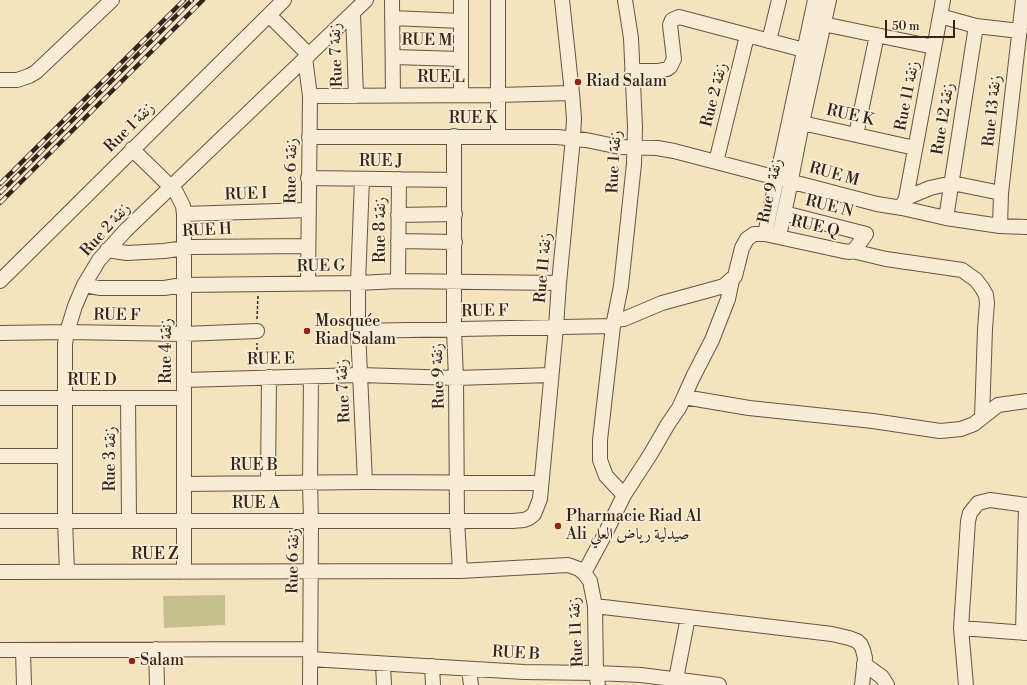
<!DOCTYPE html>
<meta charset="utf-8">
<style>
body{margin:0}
#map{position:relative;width:1027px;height:685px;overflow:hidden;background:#f5e3bd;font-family:"Libre Bodoni",serif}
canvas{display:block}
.scale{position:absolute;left:885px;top:20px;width:70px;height:18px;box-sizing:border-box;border:2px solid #33241d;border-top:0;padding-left:5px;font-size:12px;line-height:14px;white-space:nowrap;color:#33241d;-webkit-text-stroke:3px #f8edd4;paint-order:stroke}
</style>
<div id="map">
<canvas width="1027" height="685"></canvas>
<div class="scale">50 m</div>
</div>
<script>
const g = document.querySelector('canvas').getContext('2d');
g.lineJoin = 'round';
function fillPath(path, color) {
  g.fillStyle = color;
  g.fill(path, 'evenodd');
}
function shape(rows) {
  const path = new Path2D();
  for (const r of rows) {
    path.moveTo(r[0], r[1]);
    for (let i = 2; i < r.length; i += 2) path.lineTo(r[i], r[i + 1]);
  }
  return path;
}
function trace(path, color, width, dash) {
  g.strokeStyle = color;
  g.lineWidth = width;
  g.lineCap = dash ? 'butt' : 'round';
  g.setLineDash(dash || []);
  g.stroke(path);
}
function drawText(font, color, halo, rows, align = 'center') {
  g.font = font + ' "Libre Bodoni",Amiri,serif';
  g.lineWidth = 3.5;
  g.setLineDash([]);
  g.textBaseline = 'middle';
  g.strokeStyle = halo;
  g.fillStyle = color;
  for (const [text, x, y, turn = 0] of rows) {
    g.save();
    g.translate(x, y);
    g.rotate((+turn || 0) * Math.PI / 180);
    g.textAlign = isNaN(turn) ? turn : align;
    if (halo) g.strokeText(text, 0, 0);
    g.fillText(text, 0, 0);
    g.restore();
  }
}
fillPath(shape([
 [225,595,225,625,164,628,163,596]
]), '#c4c18c');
const minor = shape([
 [392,0,393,95],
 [461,0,461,95],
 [498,0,498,136],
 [353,13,356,96],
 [269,15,309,55],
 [940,16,976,26,1020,31],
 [392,18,461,21],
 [823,24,934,47],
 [769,41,779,0],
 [393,57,461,59],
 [305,58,310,96,308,284],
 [632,71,658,71,667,69,670,67,674,59,670,25,672,20,679,17,804,50],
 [0,80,17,80,29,76,36,72,112,0],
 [310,96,498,95,572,93],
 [802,123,915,148],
 [856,135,877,35],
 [454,136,454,330,456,378,457,521,460,571],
 [309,137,557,137,586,140,620,147,657,148,674,151,877,204,902,208,946,218,1000,226,1027,227],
 [132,149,176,192,183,206,184,214,184,572],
 [716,162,747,36],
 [308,178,454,180],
 [362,179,358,283,358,331,365,482],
 [906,198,943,0],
 [903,204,906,198,930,188,952,183,1001,193],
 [184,214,308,210],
 [398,215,455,214],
 [946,218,976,26],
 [1000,226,1001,193,1023,0],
 [765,234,815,0],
 [779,236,788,195,802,123,829,0],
 [398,241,455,242],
 [107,250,127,253,164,251,192,247,308,246],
 [852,251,886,259,962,270,976,280,982,288,986,295,987,303,985,329,982,418],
 [0,281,284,0],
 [398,281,399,179],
 [84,285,99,288,164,288,183,285,358,283,398,281,559,283],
 [614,320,624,319,662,303,724,286,735,276,742,248,747,239,754,234,765,234,843,251,850,252,855,249,866,234,784,213],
 [358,331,613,326],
 [0,333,67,332,184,334,257,331],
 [184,380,360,375,456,378,551,375],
 [684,397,693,377,712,340,728,299,732,280],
 [0,398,184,398],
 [128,398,129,520],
 [0,456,65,456],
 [268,483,269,377],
 [184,484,365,482,541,483],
 [624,495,606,476,600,460,600,440,613,326,621,286,634,164,635,127,631,38,625,0],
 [0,521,512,521,524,520,529,518,534,514,540,499,556,327,559,283,573,138,574,118,572,93,562,0],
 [0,572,460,571,568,565,579,569,584,573,590,581,595,606,596,673,598,685],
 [67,572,65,520,65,344,67,332,75,306,84,285,99,260,126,230,366,0],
 [584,573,605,534,624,495,650,455,668,424,679,408,684,397,749,408,873,421,940,431,961,429,974,424,998,405,1027,401],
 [595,606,832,634,849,638,857,641,861,645,863,650,865,658,862,685],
 [961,628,1027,633],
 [1023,633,1026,505],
 [156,649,157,685],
 [0,650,310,649],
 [23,650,24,685],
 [310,659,524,672,596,673,641,675,719,685],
 [383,664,384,685],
 [864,664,882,677,887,685],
 [432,666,433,685],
 [469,669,471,685],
 [676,679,688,617],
 [310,685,311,521,310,483,311,377],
 [966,685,961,628,968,521,970,513,978,503,990,500,1027,505]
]);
trace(minor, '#645445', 16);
trace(shape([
 [257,319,258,295],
 [257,365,257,343]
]), '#33241d', 1.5, [3, 2]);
trace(minor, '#f8edd4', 14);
const rail = shape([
 [0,184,184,0],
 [0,193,192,0],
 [0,203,203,0]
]);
trace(rail, '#33241d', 4.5);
trace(rail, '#f8edd4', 3, [9]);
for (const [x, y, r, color] of [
 [578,82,4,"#8f2418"],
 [307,331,4,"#8f2418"],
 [558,526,4,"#8f2418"],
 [132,661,4,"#8f2418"]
]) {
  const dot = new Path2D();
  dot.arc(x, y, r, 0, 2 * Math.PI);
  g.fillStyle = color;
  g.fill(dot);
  trace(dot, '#f8edd4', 1.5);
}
drawText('16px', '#33241d', '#f8edd4', [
 ["RUE M",427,41,1],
 ["Rue 7 زنقة",337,55,-92],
 ["RUE L",441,78],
 ["Rue 2 زنقة",715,95,-76],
 ["Rue 11 زنقة",908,96,-79],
 ["Rue 13 زنقة",993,111,-84],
 ["RUE K",850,116,13],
 ["RUE K",473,119],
 ["Rue 12 زنقة",944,119,-81],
 ["Rue 1 زنقة",130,128,-45],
 ["RUE J",381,162],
 ["Rue 1 زنقة",615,162,-87],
 ["Rue 6 زنقة",292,171,-89],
 ["RUE M",834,175,15],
 ["Rue 9 زنقة",771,191,-78],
 ["RUE I",246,195,-2],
 ["RUE N",829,207,14],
 ["RUE Q",815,227,13],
 ["Rue 2 زنقة",106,230,-48],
 ["Rue 8 زنقة",381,230,-90],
 ["RUE H",207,231,-3],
 ["RUE G",321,267,-1],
 ["Rue 11 زنقة",544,268,-85],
 ["RUE F",485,312,-1],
 ["RUE F",117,316,1],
 ["Rue 4 زنقة",167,351,-90],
 ["RUE E",271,360,-1],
 ["Rue 9 زنقة",439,376,-92],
 ["RUE D",92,381],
 ["Rue 7 زنقة",344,391,-93],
 ["Rue 3 زنقة",111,459,-90],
 ["RUE B",254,466],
 ["RUE A",256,504],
 ["RUE Z",155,555],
 ["Rue 6 زنقة",294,561,-89],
 ["Rue 11 زنقة",577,632,-93],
 ["RUE B",516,654,3]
]);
drawText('16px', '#33241d', '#f8edd4', [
 ["Riad Salam",586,82],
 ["Mosquée",315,322],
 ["Riad Salam",315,340],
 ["Pharmacie Riad Al",566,517],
 ["Ali صيدلية رياض العلي",566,535],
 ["Salam",140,661]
], 'left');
</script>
